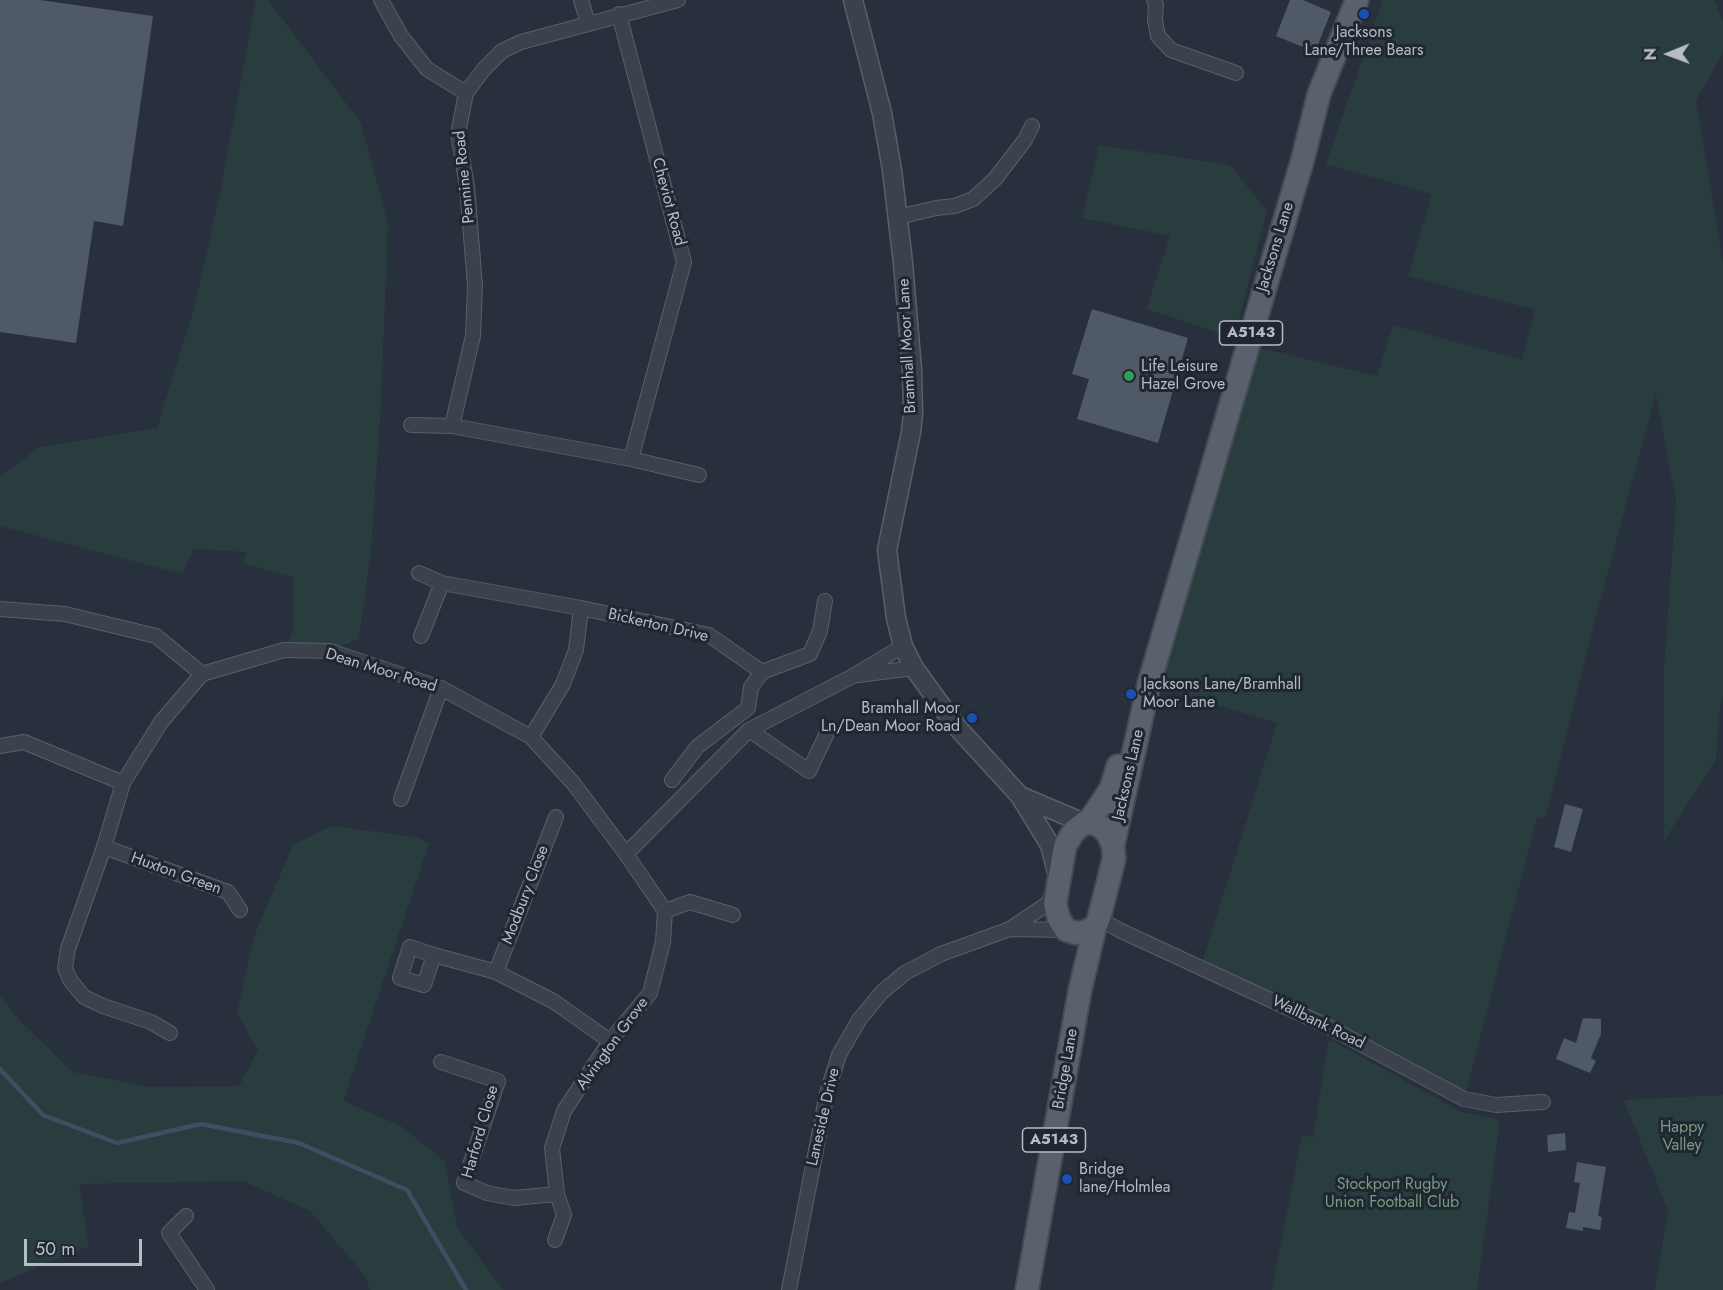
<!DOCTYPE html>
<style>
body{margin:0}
#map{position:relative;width:1723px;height:1290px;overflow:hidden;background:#27303c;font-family:Jost,sans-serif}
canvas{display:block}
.north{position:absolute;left:1639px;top:24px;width:60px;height:60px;-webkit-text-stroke:4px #202731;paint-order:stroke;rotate:269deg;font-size:16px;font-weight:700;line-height:24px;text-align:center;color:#b7bdc7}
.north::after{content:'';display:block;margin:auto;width:21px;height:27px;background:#b7bdc7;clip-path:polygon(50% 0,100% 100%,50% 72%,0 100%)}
.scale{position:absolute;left:24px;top:1239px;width:118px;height:27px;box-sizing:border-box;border:3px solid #b7bdc7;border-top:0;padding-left:8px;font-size:18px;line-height:21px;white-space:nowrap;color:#b7bdc7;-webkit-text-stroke:4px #202731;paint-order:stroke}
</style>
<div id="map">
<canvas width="1723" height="1290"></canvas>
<div class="north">N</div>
<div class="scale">50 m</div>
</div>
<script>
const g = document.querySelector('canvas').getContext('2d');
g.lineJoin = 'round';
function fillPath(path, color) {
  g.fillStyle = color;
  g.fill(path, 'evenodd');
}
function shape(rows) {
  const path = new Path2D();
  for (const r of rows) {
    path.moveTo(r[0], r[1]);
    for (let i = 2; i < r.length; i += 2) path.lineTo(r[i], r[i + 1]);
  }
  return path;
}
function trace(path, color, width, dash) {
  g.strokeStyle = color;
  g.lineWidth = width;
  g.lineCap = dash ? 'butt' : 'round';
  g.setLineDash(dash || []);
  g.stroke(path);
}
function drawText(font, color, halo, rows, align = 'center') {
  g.font = font + ' Jost,sans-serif';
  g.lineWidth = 6;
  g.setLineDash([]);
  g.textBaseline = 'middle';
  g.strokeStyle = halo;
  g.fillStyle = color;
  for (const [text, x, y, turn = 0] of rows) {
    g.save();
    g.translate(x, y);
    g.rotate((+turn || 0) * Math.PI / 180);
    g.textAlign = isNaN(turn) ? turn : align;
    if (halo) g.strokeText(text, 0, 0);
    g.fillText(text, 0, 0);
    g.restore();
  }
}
fillPath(shape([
 [256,0,268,0,361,123,388,223,381,404,371,550,359,639,330,651,284,650,294,628,293,577,242,563,246,552,194,549,182,574,0,526,0,476,40,447,157,428,195,305,219,198],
 [1383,0,1714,0,1723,22,1723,52,1696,101,1723,264,1723,696,1720,705,1716,759,1664,841,1664,670,1676,501,1656,394,1603,590,1545,819,1537,817,1466,1092,1203,960,1277,723,1149,684,1247,345,1377,376,1393,325,1522,360,1535,310,1408,276,1432,194,1326,164],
 [1099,145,1230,165,1267,211,1234,338,1146,309,1170,236,1082,218],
 [331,826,416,837,429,843,343,1101,401,1126,445,1162,457,1227,503,1290,370,1290,366,1277,310,1211,243,1181,79,1184,89,1246,0,1283,0,996,20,1021,73,1072,150,1087,239,1086,258,1050,237,1014,254,936,293,845],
 [1329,1039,1462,1112,1500,1120,1477,1290,1272,1290,1302,1134,1313,1138],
 [1723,1095,1723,1290,1655,1290,1668,1210,1624,1100]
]), '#2a3d3e');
trace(shape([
 [0,1069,43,1115,117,1143,201,1124,299,1143,407,1190,466,1290]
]), '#3f4e63', 4.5);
fillPath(shape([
 [0,0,40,0,153,16,123,226,94,221,76,343,0,332],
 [1290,0,1303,0,1331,12,1315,52,1276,36],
 [1092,309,1188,338,1158,443,1077,419,1089,379,1072,374],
 [1565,804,1583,809,1571,852,1554,847],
 [1583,1018,1601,1019,1601,1034,1591,1058,1596,1061,1590,1073,1556,1059,1564,1038,1576,1043],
 [1565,1133,1566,1150,1548,1152,1547,1135],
 [1577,1162,1606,1167,1598,1216,1602,1217,1600,1230,1583,1227,1583,1231,1566,1228,1569,1212,1575,1213,1580,1183,1574,1182]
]), '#505a67');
const minor = shape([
 [381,0,401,36,427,69,466,93],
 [581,0,588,23],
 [1154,0,1156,4,1155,20,1158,36,1171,50,1236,73],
 [898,217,936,208,955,206,973,199,995,179,1025,140,1032,126],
 [411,425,452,426,631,459,684,262,619,14],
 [452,426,473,336,475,286,467,186,458,134,466,93,484,69,502,51,521,42,678,0],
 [631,459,699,475],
 [419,573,442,583],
 [0,609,65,614,156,636,202,674],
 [421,636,442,583,581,608],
 [858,675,914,668],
 [749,730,809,771,827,733],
 [531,737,563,684,576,650,581,608,709,635,762,672,810,654,820,631,825,601],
 [0,746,24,742,123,783],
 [672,780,697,747,748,708,751,687,762,672],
 [401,799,441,688],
 [104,847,228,892,240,910],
 [665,911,690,902,733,915],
 [1099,918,1119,930,1329,1027,1464,1099,1496,1105,1543,1102],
 [1010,929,1066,930],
 [434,955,410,947,400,978,424,985,434,955,496,972,553,1001,610,1041],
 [496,972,556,817],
 [170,1033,151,1022,103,1006,84,997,70,980,65,968,68,949,104,847,123,783,161,722,202,674,284,650,330,651,441,688,531,737,574,784,626,854,749,730,853,676,903,646],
 [441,1062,498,1081,464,1183,487,1193,514,1198,557,1194],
 [186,1216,169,1233,207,1290],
 [555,1240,564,1215,557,1194,552,1148,564,1111,610,1041,650,993,663,942,665,911,626,854],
 [789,1290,827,1093,839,1055,859,1020,882,992,905,973,941,954,1010,929,1047,904,1054,893]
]);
const tertiary = shape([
 [853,0,882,113,892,170,903,263,912,370,913,414,911,432,887,550,896,618,903,646,914,668,956,726,1020,796,1050,845,1058,876],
 [1020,796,1084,823]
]);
const primary = shape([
 [1088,823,1111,789,1118,766],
 [1113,845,1149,684,1303,158,1319,94,1357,0],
 [1027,1290,1080,990,1095,927,1099,918,1114,859,1113,845,1107,832,1097,824,1088,823,1084,823,1074,831,1065,846,1055,904,1059,919,1066,930,1076,933,1085,932,1095,927]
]);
trace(minor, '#59606a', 16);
trace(tertiary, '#59606a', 21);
trace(primary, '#444b55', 26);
trace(minor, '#3b424c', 14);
trace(tertiary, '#3b424c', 18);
trace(primary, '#59616c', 22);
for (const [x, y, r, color] of [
 [1364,14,6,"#1a4fb4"],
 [1129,376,6,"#2e9e5b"],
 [1131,694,6,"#1a4fb4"],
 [972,718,6,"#1a4fb4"],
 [1067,1179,6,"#1a4fb4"]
]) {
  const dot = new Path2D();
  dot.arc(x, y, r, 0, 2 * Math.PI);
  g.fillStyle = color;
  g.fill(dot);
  trace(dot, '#202731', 2);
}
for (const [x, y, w] of [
 [1251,333,63],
 [1054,1140,63]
]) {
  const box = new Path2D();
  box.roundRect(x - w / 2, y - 12, w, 24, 4.5);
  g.fillStyle = '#202731';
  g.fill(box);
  trace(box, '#b7bdc7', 1.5);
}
drawText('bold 15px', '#b7bdc7', null, [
 ["A5143",1251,333],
 ["A5143",1054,1140]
]);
drawText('16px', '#b7bdc7', '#202731', [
 ["Jacksons",1364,33,"center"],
 ["Lane/Three Bears",1364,51,"center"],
 ["Life Leisure",1141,367],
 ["Hazel Grove",1141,385],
 ["Jacksons Lane/Bramhall",1143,685],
 ["Moor Lane",1143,703],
 ["Bramhall Moor",960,709,"right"],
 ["Ln/Dean Moor Road",960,727,"right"],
 ["Bridge",1079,1170],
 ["lane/Holmlea",1079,1188]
], 'left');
drawText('16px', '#b7bdc7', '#202731', [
 ["Pennine Road",465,177,-96],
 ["Cheviot Road",668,202,75],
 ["Jacksons Lane",1276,247,-73],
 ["Bramhall Moor Lane",908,346,-93],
 ["Bickerton Drive",658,626,13],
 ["Dean Moor Road",381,671,17],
 ["Jacksons Lane",1129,775,-77],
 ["Huxton Green",176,874,20],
 ["Modbury Close",526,895,-69],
 ["Wallbank Road",1318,1023,26],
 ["Alvington Grove",613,1044,-54],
 ["Bridge Lane",1066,1069,-80],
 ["Laneside Drive",824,1117,-77],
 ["Harford Close",481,1132,-74]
]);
drawText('16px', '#789a80', '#202731', [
 ["Happy",1682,1128],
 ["Valley",1682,1146],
 ["Stockport Rugby",1392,1185],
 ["Union Football Club",1392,1203]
]);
</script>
